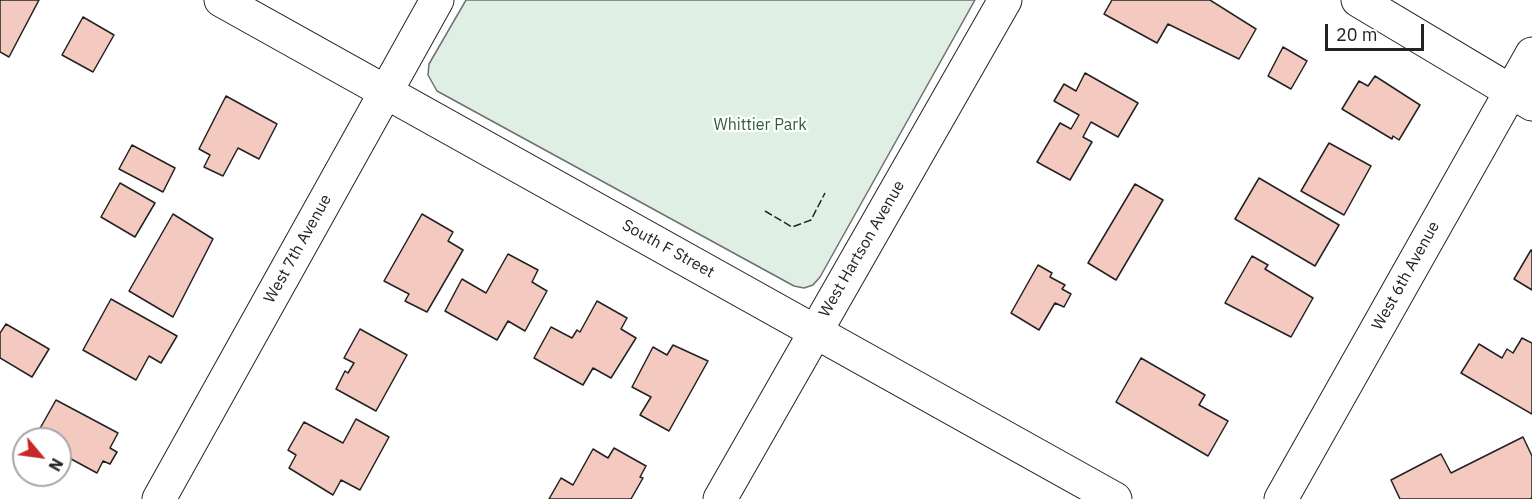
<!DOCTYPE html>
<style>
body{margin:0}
#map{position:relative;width:1532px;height:499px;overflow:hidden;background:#fff;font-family:"IBM Plex Sans",sans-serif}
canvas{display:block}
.north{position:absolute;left:12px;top:427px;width:60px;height:60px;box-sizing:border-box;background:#fff;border:2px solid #a7a7a7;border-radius:50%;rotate:119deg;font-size:16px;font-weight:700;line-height:24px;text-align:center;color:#222}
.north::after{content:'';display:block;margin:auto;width:21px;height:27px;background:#c62828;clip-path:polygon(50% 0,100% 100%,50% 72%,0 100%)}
.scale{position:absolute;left:1325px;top:24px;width:99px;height:27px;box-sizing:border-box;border:3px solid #222;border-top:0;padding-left:8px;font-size:18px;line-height:21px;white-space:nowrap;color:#222;-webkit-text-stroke:4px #fff;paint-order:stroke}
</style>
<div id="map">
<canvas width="1532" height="499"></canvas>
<div class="north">N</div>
<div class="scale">20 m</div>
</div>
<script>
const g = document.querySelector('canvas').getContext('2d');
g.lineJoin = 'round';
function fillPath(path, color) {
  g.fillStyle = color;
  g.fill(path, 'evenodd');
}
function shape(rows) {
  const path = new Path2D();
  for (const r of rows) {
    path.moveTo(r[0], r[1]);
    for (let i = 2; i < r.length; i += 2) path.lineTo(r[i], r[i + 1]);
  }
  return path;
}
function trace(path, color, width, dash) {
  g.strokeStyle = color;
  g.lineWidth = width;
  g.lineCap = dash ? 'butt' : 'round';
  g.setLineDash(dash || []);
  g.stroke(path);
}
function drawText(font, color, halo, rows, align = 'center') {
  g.font = font + ' "IBM Plex Sans",sans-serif';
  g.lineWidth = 4.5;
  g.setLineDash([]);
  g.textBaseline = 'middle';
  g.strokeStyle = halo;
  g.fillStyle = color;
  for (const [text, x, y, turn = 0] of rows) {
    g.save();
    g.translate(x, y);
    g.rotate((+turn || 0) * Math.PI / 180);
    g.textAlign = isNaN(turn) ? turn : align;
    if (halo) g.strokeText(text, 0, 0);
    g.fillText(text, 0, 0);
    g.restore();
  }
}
const green = shape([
 [466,0,975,0,820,277,813,285,804,288,794,286,437,91,428,75,429,64,466,0]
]);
fillPath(green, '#e0efe3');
trace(green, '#6f6f6f', 1.5);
const building = shape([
 [0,0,39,0,9,57,0,52,0,0],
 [1112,0,1210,0,1256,29,1239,59,1168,24,1157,43,1104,14,1112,0],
 [83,17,114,35,93,72,62,55,83,17],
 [1283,47,1307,61,1291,89,1268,76,1283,47],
 [1085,73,1138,103,1118,137,1091,122,1083,137,1092,142,1070,180,1037,162,1060,123,1071,129,1079,115,1054,101,1064,84,1076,91,1085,73],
 [1375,76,1420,105,1399,140,1393,136,1392,139,1342,109,1359,81,1368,86,1375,76],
 [226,96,277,124,259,159,238,148,223,176,204,167,210,155,199,149,226,96],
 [1329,143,1371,166,1344,215,1301,191,1329,143],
 [132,145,175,168,163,192,119,169,132,145],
 [1259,178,1339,225,1315,266,1235,219,1259,178],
 [120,183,155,203,135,237,101,217,120,183],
 [1135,184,1163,200,1116,280,1088,263,1135,184],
 [173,214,213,239,173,317,129,291,173,214],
 [422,214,453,232,448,241,463,250,427,312,405,301,409,294,384,281,422,214],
 [1531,250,1532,250,1532,290,1514,279,1531,250],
 [508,254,538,270,532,282,547,291,525,331,508,321,497,340,445,311,462,279,486,293,508,254],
 [1252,256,1268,265,1265,269,1313,298,1291,337,1225,303,1252,256],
 [1038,265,1052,273,1050,277,1065,285,1062,289,1071,294,1064,307,1055,303,1039,330,1011,313,1038,265],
 [111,299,177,336,161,363,149,356,136,380,83,350,111,299],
 [597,301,627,318,621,329,636,338,611,378,593,368,583,385,534,358,551,327,572,338,577,330,580,332,597,301],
 [6,324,49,349,32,377,0,358,0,333,6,324],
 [360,329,407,355,376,411,336,389,345,371,348,373,354,363,344,358,360,329],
 [1522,338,1532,343,1532,414,1461,373,1479,344,1502,358,1507,349,1513,353,1522,338],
 [673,345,708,361,669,431,640,415,651,397,632,387,653,347,667,355,673,345],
 [1141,358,1205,395,1199,405,1228,421,1208,456,1116,402,1141,358],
 [56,400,118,433,110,448,117,452,110,464,103,461,97,473,60,453,60,439,34,439,56,400],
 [356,419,389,437,360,490,341,480,333,495,289,468,296,455,288,450,304,422,343,443,356,419],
 [1523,437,1532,456,1532,498,1530,499,1400,499,1391,480,1441,454,1451,473,1523,437],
 [614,448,646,466,640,477,643,478,631,499,549,499,561,478,573,485,593,449,608,458,614,448]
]);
fillPath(building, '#f3c9c0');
trace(building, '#222', 1.5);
const minor = shape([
 [221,0,1115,499],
 [1358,0,1532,104],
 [159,499,437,0],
 [720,499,1005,0],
 [1281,499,1532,54]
]);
trace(minor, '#222', 35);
trace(minor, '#fff', 33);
trace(shape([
 [765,211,792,227,811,220,825,193]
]), '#222', 1.5, [8, 3]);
drawText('16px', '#2f5e38', '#fff', [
 ["Whittier Park",760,125]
]);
drawText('16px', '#222', '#fff', [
 ["West 7th Avenue",298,249,-61],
 ["South F Street",668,249,29],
 ["West Hartson Avenue",862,249,-60],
 ["West 6th Avenue",1406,276,-61]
]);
</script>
